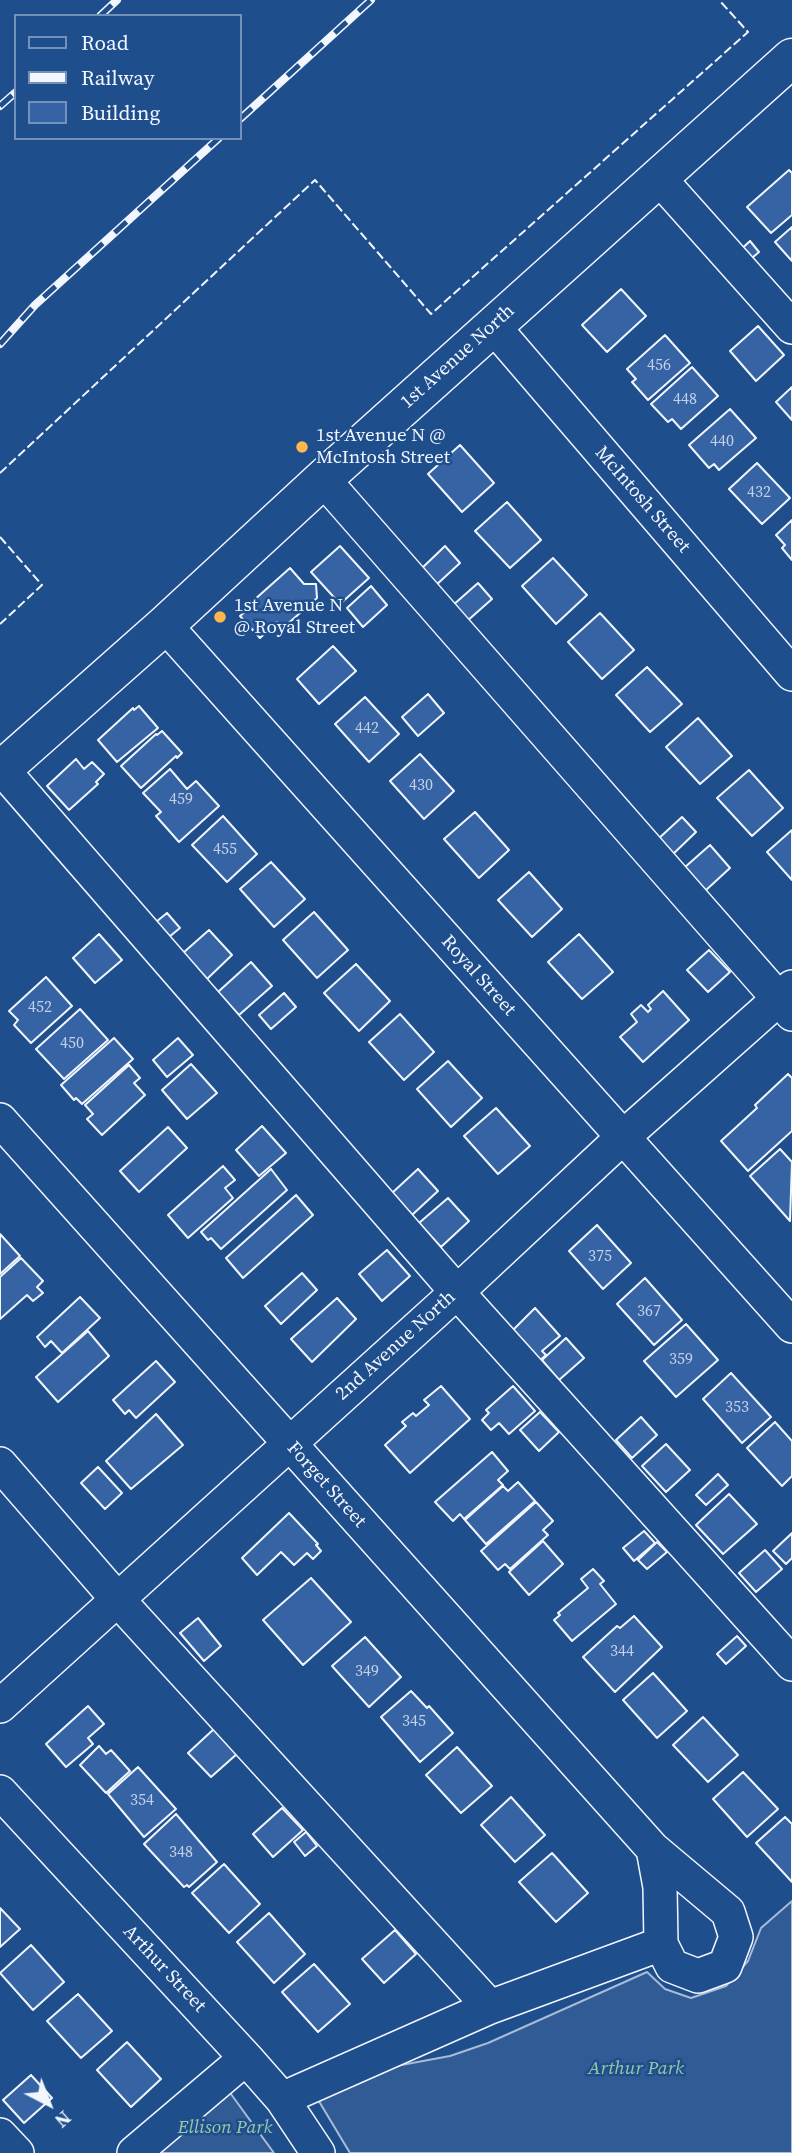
<!DOCTYPE html>
<style>
body{margin:0}
#map{position:relative;width:792px;height:2153px;overflow:hidden;background:#1f4e8c;font-family:"Source Serif 4",serif}
canvas{display:block}
.legend{position:absolute;left:14px;top:14px;width:228px;height:126px;box-sizing:border-box;background:#1f4e8c;border:2px solid #7391ba;margin:0;padding:9px 12px;list-style:none;font-size:21px;color:#f2f6ff}
.legend li{display:flex;align-items:center;gap:14px;height:35px}
.legend b{width:35px;border:2px solid #7391ba}
.north{position:absolute;left:14px;top:2069px;width:70px;height:70px;-webkit-text-stroke:5px #1f4e8c;paint-order:stroke;rotate:138deg;font-size:19px;font-weight:700;line-height:28px;text-align:center;color:#f2f6ff}
.north::after{content:'';display:block;margin:auto;width:24px;height:32px;background:#f2f6ff;clip-path:polygon(50% 0,100% 100%,50% 72%,0 100%)}
</style>
<div id="map">
<canvas width="792" height="2153"></canvas>
<ul class="legend">
<li><b style="height:9px;background:#1f4e8c"></b>Road</li>
<li><b style="height:9px;background:#f2f6ff"></b>Railway</li>
<li><b style="height:19px;background:#3563a3"></b>Building</li>
</ul>
<div class="north">N</div>
</div>
<script>
const g = document.querySelector('canvas').getContext('2d');
g.lineJoin = 'round';
function fillPath(path, color) {
  g.fillStyle = color;
  g.fill(path, 'evenodd');
}
function shape(rows) {
  const path = new Path2D();
  for (const r of rows) {
    path.moveTo(r[0], r[1]);
    for (let i = 2; i < r.length; i += 2) path.lineTo(r[i], r[i + 1]);
  }
  return path;
}
function trace(path, color, width, dash) {
  g.strokeStyle = color;
  g.lineWidth = width;
  g.lineCap = dash ? 'butt' : 'round';
  g.setLineDash(dash || []);
  g.stroke(path);
}
function drawText(font, color, halo, rows, align = 'center') {
  g.font = font + ' "Source Serif 4",serif';
  g.lineWidth = 5;
  g.setLineDash([]);
  g.textBaseline = 'middle';
  g.strokeStyle = halo;
  g.fillStyle = color;
  for (const [text, x, y, turn = 0] of rows) {
    g.save();
    g.translate(x, y);
    g.rotate((+turn || 0) * Math.PI / 180);
    g.textAlign = isNaN(turn) ? turn : align;
    if (halo) g.strokeText(text, 0, 0);
    g.fillText(text, 0, 0);
    g.restore();
  }
}
const built = shape([
 [792,1901,792,2153,350,2153,314,2093,369,2071,450,2056,488,2043,647,1972,665,1989,691,1998,726,1986,748,1961,761,1928,792,1901],
 [228,2090,274,2153,159,2153,228,2090]
]);
fillPath(built, '#305b95');
trace(built, '#a8bbd7', 2);
const building = shape([
 [789,170,792,173,792,215,771,233,747,207,789,170],
 [792,227,792,261,775,242,792,227],
 [750,241,759,252,745,264,736,254,750,241],
 [621,289,646,316,607,352,582,325,621,289],
 [758,326,784,355,756,381,730,351,758,326],
 [665,335,690,363,648,400,632,382,636,379,627,369,665,335],
 [692,367,718,396,681,429,672,419,668,422,651,404,692,367],
 [792,387,792,420,776,402,792,387],
 [730,409,756,438,719,470,714,464,709,468,689,445,730,409],
 [460,445,494,483,462,512,428,474,460,445],
 [757,463,790,498,762,524,729,489,757,463],
 [507,502,541,540,510,568,475,531,507,502],
 [792,520,792,560,782,548,785,545,776,535,792,520],
 [340,546,369,578,340,604,311,572,340,546],
 [445,546,460,563,434,587,419,571,445,546],
 [553,558,587,595,556,624,522,586,553,558],
 [290,568,304,584,316,584,317,598,283,628,277,622,260,638,240,616,246,611,244,609,290,568],
 [478,583,492,599,466,622,452,606,478,583],
 [371,586,387,605,363,627,347,608,371,586],
 [600,613,634,650,602,679,568,642,600,613],
 [333,646,356,671,319,704,297,679,333,646],
 [647,667,682,704,650,732,616,695,647,667],
 [428,694,444,713,418,736,402,717,428,694],
 [365,697,399,734,369,762,335,724,365,697],
 [139,706,158,728,117,762,98,740,133,708,134,710,139,706],
 [698,718,732,756,700,784,666,747,698,718],
 [162,731,182,753,177,758,176,756,141,788,121,766,156,734,157,735,162,731],
 [420,754,454,791,424,819,390,781,420,754],
 [76,759,84,769,92,762,104,774,96,782,98,784,69,810,47,786,76,759],
 [170,769,187,789,196,781,219,806,179,842,156,816,161,812,143,793,170,769],
 [749,770,783,808,752,836,717,798,749,770],
 [475,812,509,850,479,878,444,839,475,812],
 [223,816,257,854,227,882,192,845,223,816],
 [682,817,696,832,671,856,657,840,682,817],
 [792,830,792,880,767,852,792,830],
 [710,845,730,868,705,891,684,868,710,845],
 [271,862,305,899,274,927,240,889,271,862],
 [529,872,562,909,532,937,498,900,529,872],
 [314,912,348,950,317,978,283,940,314,912],
 [167,913,180,928,169,937,156,922,167,913],
 [209,930,232,955,207,979,183,953,209,930],
 [99,934,122,960,95,983,73,958,99,934],
 [579,934,613,972,582,999,548,962,579,934],
 [709,950,730,972,708,992,687,970,709,950],
 [251,962,272,986,239,1015,218,992,251,962],
 [356,964,390,1001,359,1031,324,993,356,964],
 [46,977,72,1006,31,1043,14,1025,18,1020,9,1011,46,977],
 [663,991,689,1020,643,1062,620,1037,637,1022,631,1014,641,1005,648,1012,651,1009,648,1005,663,991],
 [284,993,296,1007,271,1029,259,1015,284,993],
 [80,1009,108,1040,64,1079,36,1049,80,1009],
 [400,1014,434,1052,404,1080,369,1042,400,1014],
 [114,1038,133,1059,82,1104,76,1098,74,1100,61,1085,114,1038],
 [178,1038,193,1055,167,1077,153,1060,178,1038],
 [448,1061,482,1098,451,1127,417,1089,448,1061],
 [191,1064,217,1093,187,1119,162,1090,191,1064],
 [129,1065,140,1078,134,1083,145,1095,102,1135,87,1119,93,1114,85,1105,129,1065],
 [788,1074,792,1078,792,1131,748,1171,721,1141,757,1108,755,1105,788,1074],
 [496,1108,530,1146,498,1174,464,1136,496,1108],
 [262,1126,286,1153,259,1176,236,1150,262,1126],
 [168,1127,187,1148,139,1192,120,1171,168,1127],
 [780,1149,792,1162,790,1221,750,1176,780,1149],
 [223,1166,235,1180,225,1188,233,1198,188,1238,168,1215,223,1166],
 [271,1169,287,1190,221,1249,211,1238,208,1240,201,1232,271,1169],
 [418,1169,438,1191,412,1215,392,1193,418,1169],
 [296,1195,313,1215,243,1278,226,1258,296,1195],
 [448,1198,469,1221,441,1247,419,1223,448,1198],
 [597,1225,631,1263,603,1289,569,1251,597,1225],
 [0,1234,20,1256,0,1274,0,1234],
 [387,1250,410,1276,382,1301,359,1274,387,1250],
 [21,1258,43,1281,37,1287,43,1293,33,1301,27,1295,0,1319,0,1277,21,1258],
 [302,1273,317,1290,281,1324,265,1306,302,1273],
 [645,1278,682,1320,654,1345,617,1304,645,1278],
 [80,1297,100,1318,62,1353,51,1341,45,1347,37,1337,80,1297],
 [337,1298,356,1319,312,1362,291,1339,337,1298],
 [535,1308,560,1336,542,1351,546,1355,537,1363,510,1333,535,1308],
 [686,1324,718,1360,676,1397,644,1361,686,1324],
 [88,1331,109,1356,58,1402,36,1377,88,1331],
 [566,1338,584,1358,559,1380,542,1360,566,1338],
 [156,1361,175,1382,136,1418,129,1410,125,1414,113,1400,156,1361],
 [731,1373,771,1417,742,1443,703,1399,731,1373],
 [441,1386,470,1419,410,1473,385,1445,406,1426,402,1422,413,1413,416,1416,429,1405,424,1400,441,1386],
 [513,1386,535,1411,509,1434,499,1423,491,1430,482,1420,489,1413,486,1410,513,1386],
 [540,1412,559,1432,539,1451,520,1430,540,1412],
 [156,1414,183,1445,131,1489,106,1461,156,1414],
 [641,1417,657,1435,632,1458,616,1440,641,1417],
 [775,1422,792,1441,792,1476,782,1486,747,1448,775,1422],
 [666,1444,690,1470,666,1492,642,1466,666,1444],
 [492,1452,508,1471,498,1480,503,1485,464,1519,460,1514,453,1521,435,1502,492,1452],
 [98,1467,122,1493,105,1509,81,1483,98,1467],
 [718,1474,728,1485,706,1505,696,1495,718,1474],
 [518,1482,535,1501,486,1544,465,1520,503,1486,508,1491,518,1482],
 [729,1494,757,1524,723,1554,696,1525,729,1494],
 [536,1502,553,1521,543,1530,548,1535,510,1569,505,1564,498,1570,481,1551,536,1502],
 [289,1513,318,1544,316,1545,321,1551,313,1559,307,1553,294,1565,281,1552,257,1575,242,1558,289,1513],
 [644,1531,655,1543,634,1561,623,1548,644,1531],
 [792,1533,792,1558,786,1564,773,1551,792,1533],
 [543,1541,563,1564,529,1595,509,1572,543,1541],
 [657,1542,667,1552,647,1569,638,1560,657,1542],
 [765,1550,782,1569,756,1592,739,1573,765,1550],
 [593,1569,604,1581,600,1584,616,1604,572,1641,554,1620,560,1615,558,1613,588,1588,581,1579,593,1569],
 [311,1578,351,1622,303,1665,263,1620,311,1578],
 [634,1616,662,1647,615,1692,583,1657,617,1626,620,1628,634,1616],
 [198,1618,221,1646,204,1661,180,1633,198,1618],
 [737,1636,746,1646,726,1664,717,1654,737,1636],
 [365,1637,401,1677,369,1707,332,1666,365,1637],
 [653,1673,687,1711,657,1738,623,1700,653,1673],
 [411,1691,427,1708,429,1706,453,1733,420,1762,381,1717,411,1691],
 [88,1706,104,1724,88,1738,93,1744,66,1767,46,1744,88,1706],
 [703,1717,738,1755,708,1782,673,1745,703,1717],
 [215,1728,238,1753,211,1777,188,1753,215,1728],
 [99,1746,106,1754,111,1750,130,1771,106,1793,80,1765,99,1746],
 [457,1747,492,1786,461,1813,426,1775,457,1747],
 [138,1767,176,1809,144,1837,108,1794,138,1767],
 [743,1772,778,1809,747,1837,713,1799,743,1772],
 [511,1797,545,1835,515,1862,481,1825,511,1797],
 [282,1808,303,1830,273,1857,253,1834,282,1808],
 [176,1814,217,1862,189,1887,187,1885,184,1887,144,1844,176,1814],
 [785,1817,792,1824,792,1882,756,1843,785,1817],
 [306,1832,317,1846,305,1856,294,1842,306,1832],
 [552,1853,588,1893,556,1922,519,1882,552,1853],
 [224,1864,260,1904,229,1933,192,1893,224,1864],
 [0,1908,20,1929,0,1947,0,1908],
 [269,1913,305,1954,274,1983,237,1942,269,1913],
 [395,1930,416,1954,384,1983,362,1959,395,1930],
 [31,1945,64,1982,33,2010,0,1973,31,1945],
 [314,1964,350,2004,318,2032,282,1992,314,1964],
 [78,1994,112,2031,81,2058,47,2021,78,1994],
 [127,2042,161,2079,131,2107,97,2070,127,2042],
 [31,2075,52,2098,24,2123,3,2100,31,2075]
]);
fillPath(building, '#3563a3');
trace(building, '#f2f6ff', 2);
const minor = shape([
 [658,177,792,327],
 [493,326,792,674],
 [323,479,792,1014],
 [165,625,792,1326],
 [2,769,457,1292,792,1664],
 [0,1120,653,1849,728,1912,736,1937,725,1966,698,1976,672,1966,661,1944,660,1887,653,1849],
 [0,1464,118,1600,490,2007],
 [0,1706,457,1292,622,1138,792,987],
 [0,1792,246,2058,282,2099,318,2153],
 [282,2099,490,2007,661,1944],
 [0,2135,17,2153],
 [134,2153,246,2058]
]);
const major = shape([
 [0,771,165,625,323,479,792,58]
]);
trace(minor, '#f2f6ff', 36);
trace(major, '#f2f6ff', 41);
trace(minor, '#1f4e8c', 33);
trace(major, '#1f4e8c', 38);
const rail = shape([
 [100,16,117,0],
 [0,106,16,92],
 [240,119,371,0],
 [0,344,35,305,219,138]
]);
trace(rail, '#f2f6ff', 8);
trace(rail, '#1f4e8c', 5, [16]);
trace(shape([
 [0,473,315,180,431,314,748,32,719,0],
 [0,537,42,585,0,624]
]), '#f2f6ff', 2, [9, 3.5]);
for (const [x, y, r, color] of [
 [302,447,7,"#ffb74d"],
 [220,617,7,"#ffb74d"]
]) {
  const dot = new Path2D();
  dot.arc(x, y, r, 0, 2 * Math.PI);
  g.fillStyle = color;
  g.fill(dot);
  trace(dot, '#1f4e8c', 2.5);
}
drawText('16px', '#c3d1e8', null, [
 ["456",659,366],
 ["448",685,400],
 ["440",722,442],
 ["432",759,493],
 ["442",367,729],
 ["430",421,786],
 ["459",181,800],
 ["455",225,850],
 ["452",40,1008],
 ["450",72,1044],
 ["375",600,1257],
 ["367",649,1312],
 ["359",681,1360],
 ["353",737,1408],
 ["344",622,1652],
 ["349",367,1672],
 ["345",414,1722],
 ["354",142,1801],
 ["348",181,1853]
]);
drawText('19px', '#f2f6ff', '#1f4e8c', [
 ["1st Avenue North",458,357,-42],
 ["McIntosh Street",642,500,49],
 ["Royal Street",478,976,48],
 ["2nd Avenue North",396,1346,-42],
 ["Forget Street",326,1485,48],
 ["Arthur Street",164,1969,47]
]);
drawText('19px', '#f2f6ff', '#1f4e8c', [
 ["1st Avenue N @",316,436],
 ["McIntosh Street",316,458],
 ["1st Avenue N",234,606],
 ["@ Royal Street",234,628]
], 'left');
drawText('italic 19px', '#97c8a6', '#1f4e8c', [
 ["Arthur Park",636,2069],
 ["Ellison Park",225,2128]
]);
</script>
